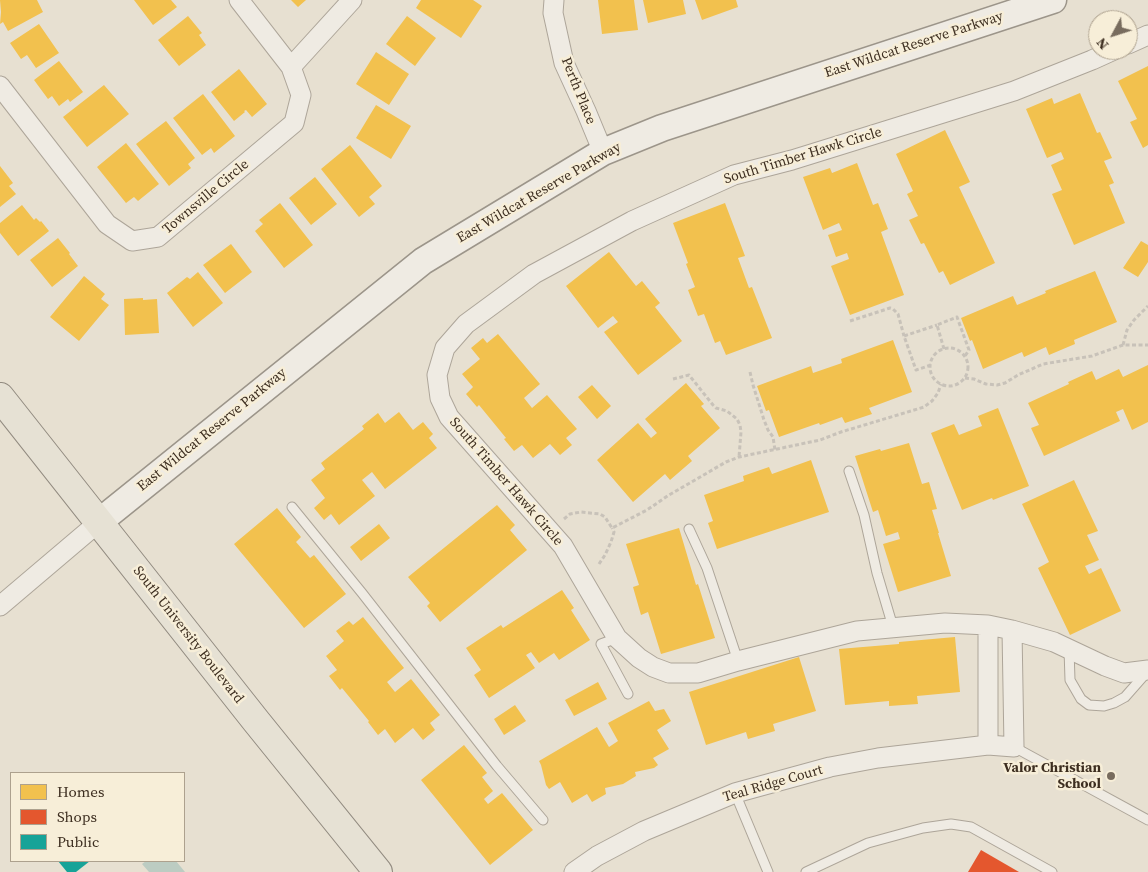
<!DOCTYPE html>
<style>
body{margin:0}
#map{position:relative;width:1148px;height:872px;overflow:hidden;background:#e7e0d1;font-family:"Source Serif 4",serif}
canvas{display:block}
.legend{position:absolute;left:10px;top:772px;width:175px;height:90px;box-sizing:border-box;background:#f7eed8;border:1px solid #ada18e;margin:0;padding:6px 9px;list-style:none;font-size:15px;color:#3d2e20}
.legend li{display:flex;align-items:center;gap:10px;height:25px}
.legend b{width:25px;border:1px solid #ada18e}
.north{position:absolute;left:1088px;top:10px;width:50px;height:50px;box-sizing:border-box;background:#f7eed8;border:1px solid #ada18e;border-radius:50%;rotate:230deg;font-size:14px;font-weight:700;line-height:20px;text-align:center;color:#3d2e20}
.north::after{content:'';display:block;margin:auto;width:18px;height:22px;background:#786c5e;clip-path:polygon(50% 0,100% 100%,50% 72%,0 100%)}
</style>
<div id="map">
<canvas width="1148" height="872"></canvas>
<ul class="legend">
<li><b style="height:14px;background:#f2c14e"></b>Homes</li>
<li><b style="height:14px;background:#e4572e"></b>Shops</li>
<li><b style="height:14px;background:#17a398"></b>Public</li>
</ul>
<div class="north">N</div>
</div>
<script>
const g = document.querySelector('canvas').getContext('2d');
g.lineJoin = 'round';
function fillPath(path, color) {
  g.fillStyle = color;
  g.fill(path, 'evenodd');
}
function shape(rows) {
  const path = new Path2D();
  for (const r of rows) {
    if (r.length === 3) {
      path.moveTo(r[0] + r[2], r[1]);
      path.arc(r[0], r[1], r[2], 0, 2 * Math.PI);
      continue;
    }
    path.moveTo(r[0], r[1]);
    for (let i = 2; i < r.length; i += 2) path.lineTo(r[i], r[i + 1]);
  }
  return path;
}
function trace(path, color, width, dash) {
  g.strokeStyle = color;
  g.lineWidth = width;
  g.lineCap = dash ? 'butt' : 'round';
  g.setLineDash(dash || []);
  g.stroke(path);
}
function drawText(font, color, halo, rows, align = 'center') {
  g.font = font + ' "Source Serif 4",serif';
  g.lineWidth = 5;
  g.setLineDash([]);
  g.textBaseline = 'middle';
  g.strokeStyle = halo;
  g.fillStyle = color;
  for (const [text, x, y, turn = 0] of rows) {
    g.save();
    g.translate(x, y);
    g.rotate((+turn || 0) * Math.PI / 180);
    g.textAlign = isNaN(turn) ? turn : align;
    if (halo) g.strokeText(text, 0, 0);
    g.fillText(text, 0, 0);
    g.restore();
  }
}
fillPath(shape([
 [146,861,176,861,185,872,149,872,142,864]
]), '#bcccc2');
fillPath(shape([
 [0,0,37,0,43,12,8,31,3,22,0,24,1,12],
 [134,0,171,0,177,7,153,25],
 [291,0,306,0,298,7],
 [421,0,473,0,482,6,461,38,416,8],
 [598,0,634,0,638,30,602,34],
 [643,0,683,0,686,14,648,23],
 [695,0,736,0,738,7,702,20],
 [188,16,202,33,199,35,206,45,179,66,158,40],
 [407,16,436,38,415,66,386,44],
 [39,24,59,53,36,68,27,55,21,59,10,43],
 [376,52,409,74,389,105,356,84],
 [59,61,83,92,70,102,68,99,59,106,52,96,48,99,34,80],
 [1148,66,1148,145,1143,148,1130,122,1137,119,1118,81],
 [239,69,267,104,252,117,246,110,244,111,245,112,234,121,211,92],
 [104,85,129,114,87,147,63,117],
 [1080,93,1097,133,1100,132,1112,158,1104,161,1114,183,1109,185,1125,223,1074,245,1052,194,1062,190,1051,165,1064,159,1061,152,1047,158,1026,109,1052,98,1054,104],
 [203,94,235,136,214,153,211,148,202,155,173,118],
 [376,105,411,126,391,159,356,138],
 [166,121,195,158,188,164,191,168,169,186,136,144],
 [945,130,970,182,959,187,995,263,950,285,943,271,939,273,924,243,921,244,909,220,918,216,907,194,913,191,896,154],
 [126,143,159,184,138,201,134,197,126,203,97,167],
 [350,145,382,186,369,197,375,204,359,217,321,169],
 [857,163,873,205,878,203,888,229,881,232,904,295,850,315,831,266,849,259,847,253,836,257,828,235,842,230,839,223,823,230,803,177,830,168,832,173],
 [0,166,13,183,9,186,16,194,0,207],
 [315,177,337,204,311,225,289,198],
 [280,203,313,245,284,268,255,231,263,224,259,220],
 [725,203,745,256,738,258,749,288,752,287,772,338,726,355,720,341,715,343,704,314,698,316,688,290,695,287,686,264,688,263,673,223],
 [22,205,34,220,36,218,40,222,41,221,49,231,18,256,0,233,0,223],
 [58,238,70,253,69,254,78,266,52,287,30,260],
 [1141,241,1148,245,1148,262,1138,277,1123,268],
 [231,244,252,272,225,293,203,265],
 [609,252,636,286,642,281,660,303,655,307,682,341,638,375,604,332,618,322,613,316,598,328,566,286],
 [1095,271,1117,322,1074,340,1075,344,1049,355,1046,347,1024,357,1022,352,983,369,972,340,970,341,961,318,1013,296,1017,305,1046,293,1045,291],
 [198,272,223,303,193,327,167,293,187,277,190,279],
 [84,276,105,294,101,299,109,305,79,341,50,317],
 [143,298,143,300,157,299,159,333,125,335,124,299],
 [498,334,540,384,524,398,532,408,547,395,577,429,566,438,572,445,560,455,550,444,533,458,522,445,514,451,504,439,506,438,479,405,477,407,466,394,473,387,462,374,480,359,471,348,483,338,487,343],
 [893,340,912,392,869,408,872,414,845,423,842,417,820,425,819,423,779,437,769,410,766,411,757,386,811,366,813,373,842,363,841,359],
 [1148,365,1148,422,1132,430,1123,409,1116,412,1120,421,1044,456,1031,428,1039,425,1028,403,1069,384,1068,382,1092,371,1096,380,1119,369,1123,377],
 [686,383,704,404,701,406,720,428,688,456,692,461,670,480,665,474,633,502,597,460,638,423,651,438,657,433,645,419],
 [592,385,611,406,597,419,578,397],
 [998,408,1029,486,993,500,992,498,962,510,931,433,954,424,959,435,982,426,978,416],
 [399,412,413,430,423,422,433,434,429,438,437,448,385,489,372,472,362,480,375,496,339,525,331,514,324,520,314,508,325,498,311,480,325,469,321,463,364,429,362,426,378,413,385,423],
 [909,443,922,484,929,482,937,509,932,510,939,533,938,533,951,576,898,592,883,544,900,539,898,532,886,536,878,510,873,512,855,456,880,449,881,451],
 [811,460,829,512,717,549,708,523,713,521,704,495,744,481,743,476,769,467,772,474],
 [1074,480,1098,531,1087,535,1099,560,1085,566,1089,574,1101,568,1121,611,1070,635,1038,568,1049,562,1022,504],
 [497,505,515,525,510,530,527,550,440,622,427,606,430,603,408,577],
 [277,508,301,537,296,542,310,558,314,555,346,594,304,628,234,544],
 [379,524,390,538,361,561,350,547],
 [679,528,696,585,698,584,715,638,661,654,648,612,641,615,633,587,639,585,626,544],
 [562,590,574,608,571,610,590,640,559,660,554,653,539,663,531,652,526,655,535,668,489,698,474,675,481,670,466,648,501,625,503,628],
 [363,617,404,668,387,682,395,692,411,679,440,715,430,723,435,730,423,740,413,728,395,743,385,729,378,735,368,722,369,721,342,688,340,690,329,676,337,670,326,656,344,641,336,631,349,621,353,625],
 [955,637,960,692,917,696,918,704,889,706,889,701,845,705,839,649,899,644,899,642],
 [799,657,816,711,773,724,775,731,748,739,746,732,706,745,689,692],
 [598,682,607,699,574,716,565,700],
 [649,701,655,711,664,709,671,721,657,730,669,749,653,758,658,765,654,768,635,772,636,776,623,784,605,788,606,794,592,802,587,794,572,803,560,782,549,789,546,785,541,765,539,761,597,727,609,747,618,741,608,723],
 [515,705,526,721,504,735,494,719],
 [464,745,487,773,482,777,493,791,484,799,488,804,502,793,533,830,490,865,421,780]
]), '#f2c14e');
fillPath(shape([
 [981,850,1019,872,968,872]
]), '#e4572e');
fillPath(shape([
 [58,861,90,861,76,872,67,872]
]), '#17a398');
const lane = shape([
 [849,471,864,515,877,573,893,627],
 [292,507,362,593,497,766,543,820],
 [689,529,707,568,738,661],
 [617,638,601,644,628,694],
 [1069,649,1070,680,1081,699,1089,705,1104,706,1114,703,1125,697,1147,672],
 [1014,747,1148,820],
 [735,793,768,872],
 [806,872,868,843,923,828,951,824,971,827,1052,872]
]);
const street = shape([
 [554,0,553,13,564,63,586,111,603,152],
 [1128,44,1148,35],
 [1114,50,1092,60,1014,91,792,160,734,175,632,221,534,274,466,324,445,348,437,375,440,398,449,417,563,546,617,638,639,658,653,667,669,673,698,673,738,661,857,631,945,623,988,625,1012,630,1054,642,1105,666,1124,673,1148,670],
 [291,67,352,0],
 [0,86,107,224,132,241,158,237,294,123,301,95,291,67,239,0],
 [0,606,99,522],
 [988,745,988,625],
 [574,872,597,856,644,831,735,793,830,767,878,758,988,745,1014,747,1012,630]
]);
const secondary = shape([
 [99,522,423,261,603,152,662,128,1053,0]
]);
const primary = shape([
 [0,397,256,721,378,872]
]);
trace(lane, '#ada599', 11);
trace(street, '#ada599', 21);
trace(secondary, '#9c958a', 29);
trace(primary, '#928b80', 30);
trace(shape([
 [850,321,890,308,893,309,898,314,904,336],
 [1123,345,1127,330,1134,320,1148,306],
 [949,367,19],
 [944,349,937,325,957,317,969,350,965,356],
 [931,365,916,370,904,336,937,325],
 [750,372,753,385,764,420,768,430,773,437,775,450],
 [965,378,974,379,986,384,997,385,1005,383,1018,375,1043,364,1092,356,1123,345,1148,345],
 [673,379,689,375,713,405,716,408,727,411,737,419,740,425,741,432,739,457],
 [564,519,570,514,581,512,600,514,605,517,612,528,647,510,669,495,726,462,739,457,820,440,841,432,924,407,932,401,938,393,941,384],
 [599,564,605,555,611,542,614,532,612,528]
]), '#c8c2b9', 3, [4, 2.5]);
trace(lane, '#efebe3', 9);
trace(street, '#efebe3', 19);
trace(secondary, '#efebe3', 26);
trace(primary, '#e6e1d4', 28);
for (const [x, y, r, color] of [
 [1111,776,5,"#786c5e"]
]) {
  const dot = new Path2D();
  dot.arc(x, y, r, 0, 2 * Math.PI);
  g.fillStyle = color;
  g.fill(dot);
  trace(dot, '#f7eed8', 2);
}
drawText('14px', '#3d2e20', '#f7eed8', [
 ["East Wildcat Reserve Parkway",914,45,-18],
 ["Perth Place",578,91,68],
 ["South Timber Hawk Circle",803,156,-17],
 ["East Wildcat Reserve Parkway",539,193,-30],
 ["Townsville Circle",206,197,-40],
 ["East Wildcat Reserve Parkway",212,430,-39],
 ["South Timber Hawk Circle",506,482,49],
 ["South University Boulevard",188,635,52],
 ["Teal Ridge Court",773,784,-16]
]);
drawText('bold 14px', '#3d2e20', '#f7eed8', [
 ["Valor Christian",1101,768],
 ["School",1101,784]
], 'right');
</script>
